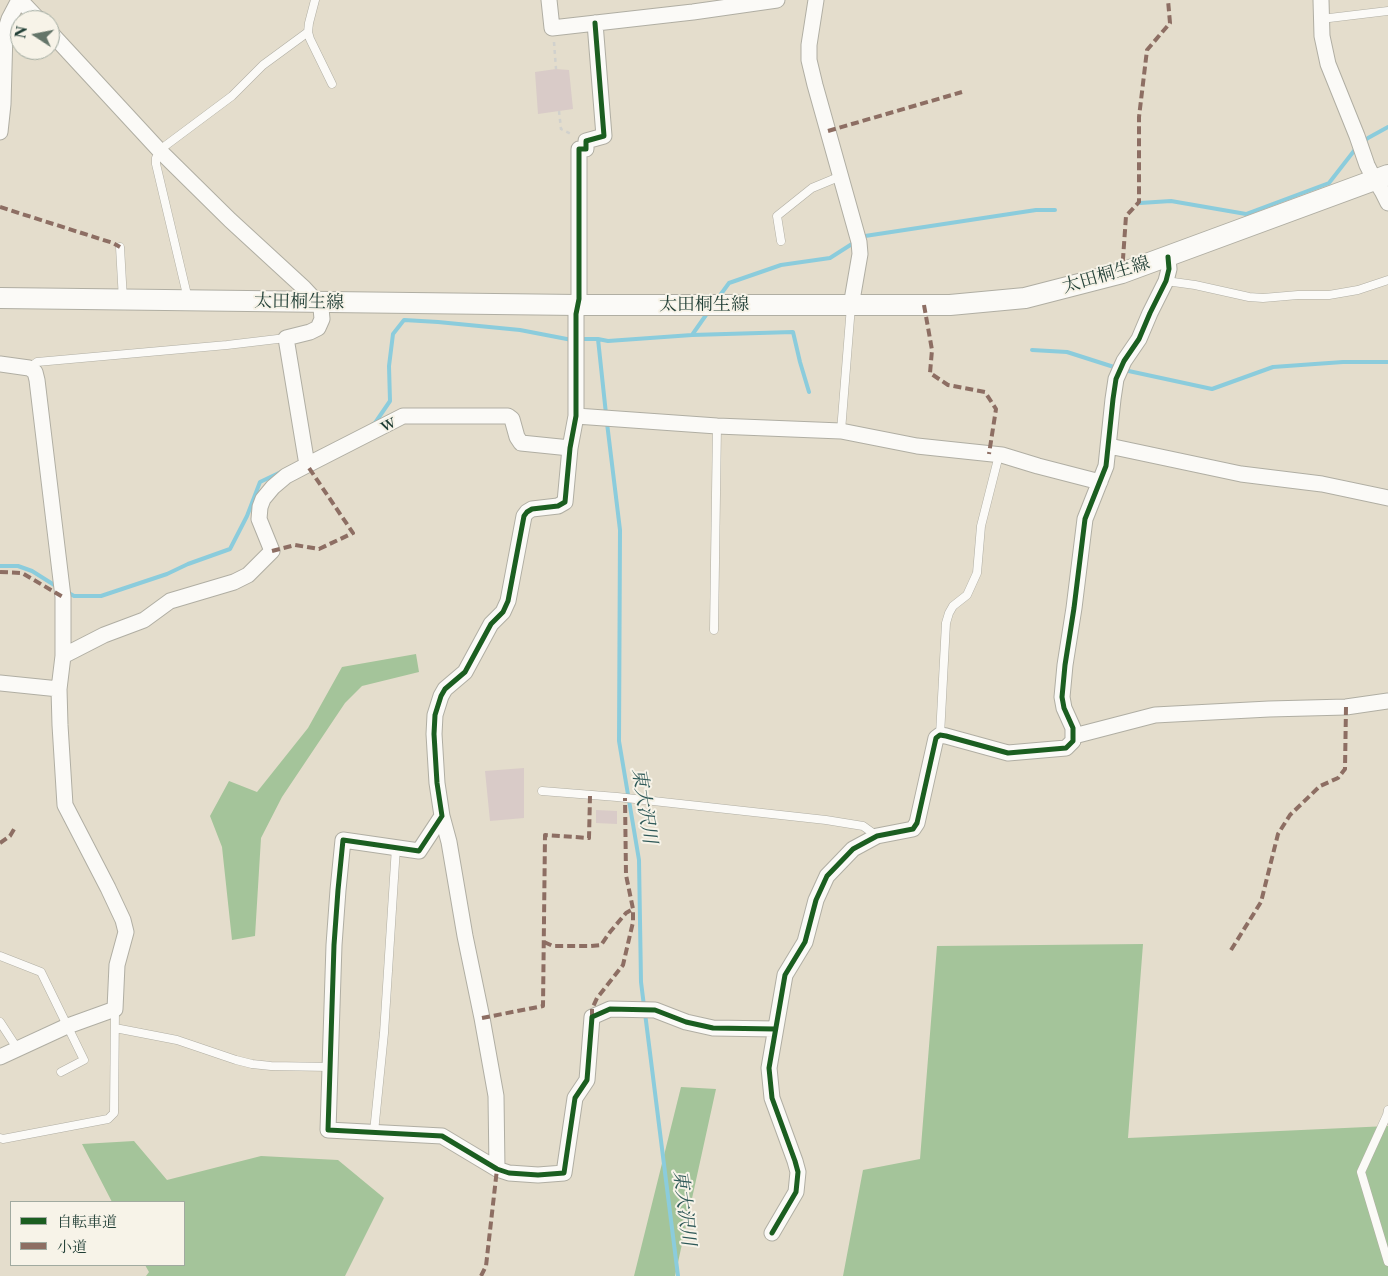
<!DOCTYPE html>
<meta charset="utf-8">
<style>
body{margin:0}
#map{position:relative;width:1388px;height:1276px;overflow:hidden;background:#e4ddcc;font-family:"Libre Caslon Text","Noto Serif JP",serif}
canvas{display:block}
.legend{position:absolute;left:10px;top:1201px;width:175px;height:65px;box-sizing:border-box;background:#f7f3e8;border:1px solid #a1aaa0;margin:0;padding:6px 9px;list-style:none;font-size:15px;color:#1f3d34}
.legend li{display:flex;align-items:center;gap:10px;height:25px}
.legend b{width:25px;border:1px solid #a1aaa0}
.north{position:absolute;left:10px;top:10px;width:50px;height:50px;box-sizing:border-box;background:#f7f3e8;border:1px solid #a1aaa0;border-radius:50%;rotate:281deg;font-size:14px;font-weight:700;line-height:20px;text-align:center;color:#1f3d34}
.north::after{content:'';display:block;margin:auto;width:18px;height:22px;background:#647569;clip-path:polygon(50% 0,100% 100%,50% 72%,0 100%)}
</style>
<div id="map">
<canvas width="1388" height="1276"></canvas>
<ul class="legend">
<li><b style="height:6px;background:#1b5e20"></b>自転車道</li>
<li><b style="height:6px;background:#8d6e63"></b>小道</li>
</ul>
<div class="north">N</div>
</div>
<script>
const g = document.querySelector('canvas').getContext('2d');
g.lineJoin = 'round';
function fillPath(path, color) {
  g.fillStyle = color;
  g.fill(path, 'evenodd');
}
function shape(rows) {
  const path = new Path2D();
  for (const r of rows) {
    path.moveTo(r[0], r[1]);
    for (let i = 2; i < r.length; i += 2) path.lineTo(r[i], r[i + 1]);
  }
  return path;
}
function trace(path, color, width, dash) {
  g.strokeStyle = color;
  g.lineWidth = width;
  g.lineCap = dash ? 'butt' : 'round';
  g.setLineDash(dash || []);
  g.stroke(path);
}
function drawText(font, color, halo, rows, align = 'center') {
  g.font = font + ' "Libre Caslon Text","Noto Serif JP",serif';
  g.lineWidth = 4;
  g.setLineDash([]);
  g.textBaseline = 'middle';
  g.strokeStyle = halo;
  g.fillStyle = color;
  for (const [text, x, y, turn = 0] of rows) {
    g.save();
    g.translate(x, y);
    g.rotate((+turn || 0) * Math.PI / 180);
    g.textAlign = isNaN(turn) ? turn : align;
    if (halo) g.strokeText(text, 0, 0);
    g.fillText(text, 0, 0);
    g.restore();
  }
}
fillPath(shape([
 [416,654,419,672,362,686,345,703,282,797,261,838,255,936,232,940,222,847,210,816,229,781,257,792,308,728,342,667],
 [1143,944,1128,1138,1388,1126,1388,1276,843,1276,863,1170,920,1159,937,946],
 [681,1087,716,1089,675,1276,634,1276],
 [134,1141,167,1180,261,1156,338,1160,384,1198,345,1276,146,1276,149,1272,145,1265,184,1265,184,1202,112,1202,82,1144]
]), '#a4c49a');
trace(shape([
 [1362,143,1368,138,1388,127],
 [1140,203,1171,201,1246,214,1329,183,1357,147],
 [861,238,865,236,1036,210,1055,210],
 [721,294,729,283,781,265,830,258,855,242],
 [692,335,793,332,800,362,809,392],
 [579,339,598,339,608,341,692,335,706,315],
 [598,339,606,414],
 [1032,350,1067,352,1117,368],
 [1124,370,1212,389,1273,367,1343,362,1388,362],
 [607,423,620,530,619,741,639,860,641,982,644,1006],
 [373,424,375,423,390,401,389,366,393,334,404,320,438,322,520,330,572,340],
 [0,566,18,566,32,571,59,588],
 [67,592,74,596,101,596,167,574,188,564,230,549,247,516,260,482,281,472],
 [645,1013,678,1276]
]), '#8bccdc', 4);
fillPath(shape([
 [556,69,569,70,573,109,538,114,535,72],
 [524,768,524,818,490,821,485,771],
 [596,810,617,811,617,824,596,823]
]), '#d9cbc8');
const lane = shape([
 [315,0,309,23,308,32,310,39,332,84],
 [1321,19,1388,11],
 [781,241,777,216,812,188,841,176],
 [120,247,123,300],
 [1166,281,1195,285,1249,297,1263,298,1298,295,1329,295,1358,290,1388,280],
 [188,299,156,164,156,158,160,151,165,146,232,96,263,65,308,32],
 [29,368,37,362,227,345,286,338],
 [841,431,851,306],
 [714,630,717,426],
 [940,735,946,623,949,613,953,606,967,595,977,573,981,526,999,455],
 [542,791,617,797,826,820,863,826,877,836],
 [0,956,41,972,84,1060,61,1072],
 [0,1022,17,1048],
 [115,1028,177,1040,236,1060,252,1064,271,1066,330,1067],
 [1388,1110,1387,1115,1361,1172,1388,1262],
 [374,1132,384,1033,396,847],
 [0,1138,3,1139,108,1119,114,1113,115,1009]
]);
const street = shape([
 [20,0,39,20],
 [549,0,552,28,693,12,777,0],
 [816,0,809,45,809,60,815,85,859,242,860,254,851,306],
 [1321,0,1322,36,1328,64,1357,136,1367,165,1371,173,1382,191,1388,203],
 [595,23,604,136,586,141,586,149,579,149,579,299,576,314,576,416,570,448,565,502,558,506,532,509,527,512,524,516,508,601,503,612,491,624,465,672,445,689,441,696,435,715,434,734,437,783,442,816,419,851,343,840,338,890,334,945,328,1130,442,1136,497,1169,509,1173,538,1175,564,1173,575,1098,587,1080,592,1017,610,1009,655,1010,686,1022,713,1028,775,1029],
 [50,32,160,151,230,220,304,288,317,302,321,308,322,319,318,328,310,332,286,338,307,465],
 [0,132,3,104,5,32,9,19,19,0],
 [0,364,29,368,35,372,37,380,63,597,63,656,59,689,60,725,65,805,108,888,123,920,126,932,117,965,115,1009,65,1027,0,1057],
 [576,416,717,426,841,431,917,446,1002,455,1038,466,1100,482],
 [1109,446,1241,474,1322,484,1388,498],
 [63,656,104,635,144,620,170,601,234,582,248,575,272,551,259,519,260,507,263,499,273,487,286,476,307,465,403,416,508,416,512,419,517,437,521,443,570,448],
 [0,683,59,689],
 [1074,736,1155,715,1269,709,1346,707,1388,701],
 [442,816,449,842,465,936,482,1018,496,1096,497,1169],
 [772,1233,796,1192,798,1172,795,1161,772,1098,769,1068,785,975,805,942,816,900,827,876,853,849,877,836,913,829,917,823,936,738,940,735,946,736,1008,753,1066,748,1073,741,1073,728,1064,708,1062,697,1065,665,1074,608,1085,519,1106,466,1113,399,1116,379,1124,361,1139,339,1150,313,1166,281,1169,269,1168,257]
]);
const secondary = shape([
 [0,298,577,305,950,305,1025,298,1122,273,1388,175]
]);
trace(lane, '#b0aea3', 9);
trace(street, '#b0aea3', 17);
trace(secondary, '#b0aea3', 22);
trace(shape([
 [554,42,556,69],
 [559,111,561,129,573,135]
]), '#d1d1cd', 2.5, [4, 4]);
trace(lane, '#fbfaf7', 8);
trace(street, '#fbfaf7', 15);
trace(secondary, '#fbfaf7', 20);
trace(shape([
 [828,131,962,92],
 [0,207,113,243,120,247],
 [1122,273,1126,216,1139,202,1139,117,1147,50,1170,23,1168,0],
 [924,305,932,350,930,373,948,385,985,392,996,409,989,454],
 [272,551,295,545,319,549,353,533,307,465],
 [0,572,22,573,63,597],
 [0,843,10,836,16,826],
 [544,942,553,946,590,946,601,945,610,932,626,913,633,909],
 [1231,950,1261,902,1278,834,1290,815,1320,786,1338,778,1345,769,1346,707],
 [592,1017,592,1009,597,998,623,965,633,922,633,909,626,875,625,798],
 [482,1018,543,1006,545,835,589,838,590,796],
 [481,1276,486,1266,497,1169]
]), '#8d6e63', 4, [8, 4]);
trace(shape([
 [595,23,604,136,586,141,586,149,579,149,579,299,576,314,576,416,570,448,565,502,558,506,532,509,527,512,524,516,508,601,503,612,491,624,465,672,445,689,441,696,435,715,434,734,437,783,442,816,419,851,343,840,338,890,334,945,328,1130,442,1136,497,1169,509,1173,538,1175,564,1173,575,1098,587,1080,592,1017,610,1009,655,1010,686,1022,713,1028,775,1029],
 [772,1233,796,1192,798,1172,795,1161,772,1098,769,1068,785,975,805,942,816,900,827,876,853,849,877,836,913,829,917,823,936,738,940,735,946,736,1008,753,1066,748,1073,741,1073,728,1064,708,1062,697,1065,665,1074,608,1085,519,1106,466,1113,399,1116,379,1124,361,1139,339,1150,313,1166,281,1169,269,1168,257]
]), '#1b5e20', 5);
drawText('18px', '#1f3d34', '#f7f3e8', [
 ["太田桐生線",1106,275,-16],
 ["太田桐生線",299,302,1],
 ["太田桐生線",704,305],
 ["w",388,424,-27]
]);
drawText('italic 19px', '#2d5857', '#f7f3e8', [
 ["東大沢川",644,806,81],
 ["東大沢川",684,1208,83]
]);
</script>
